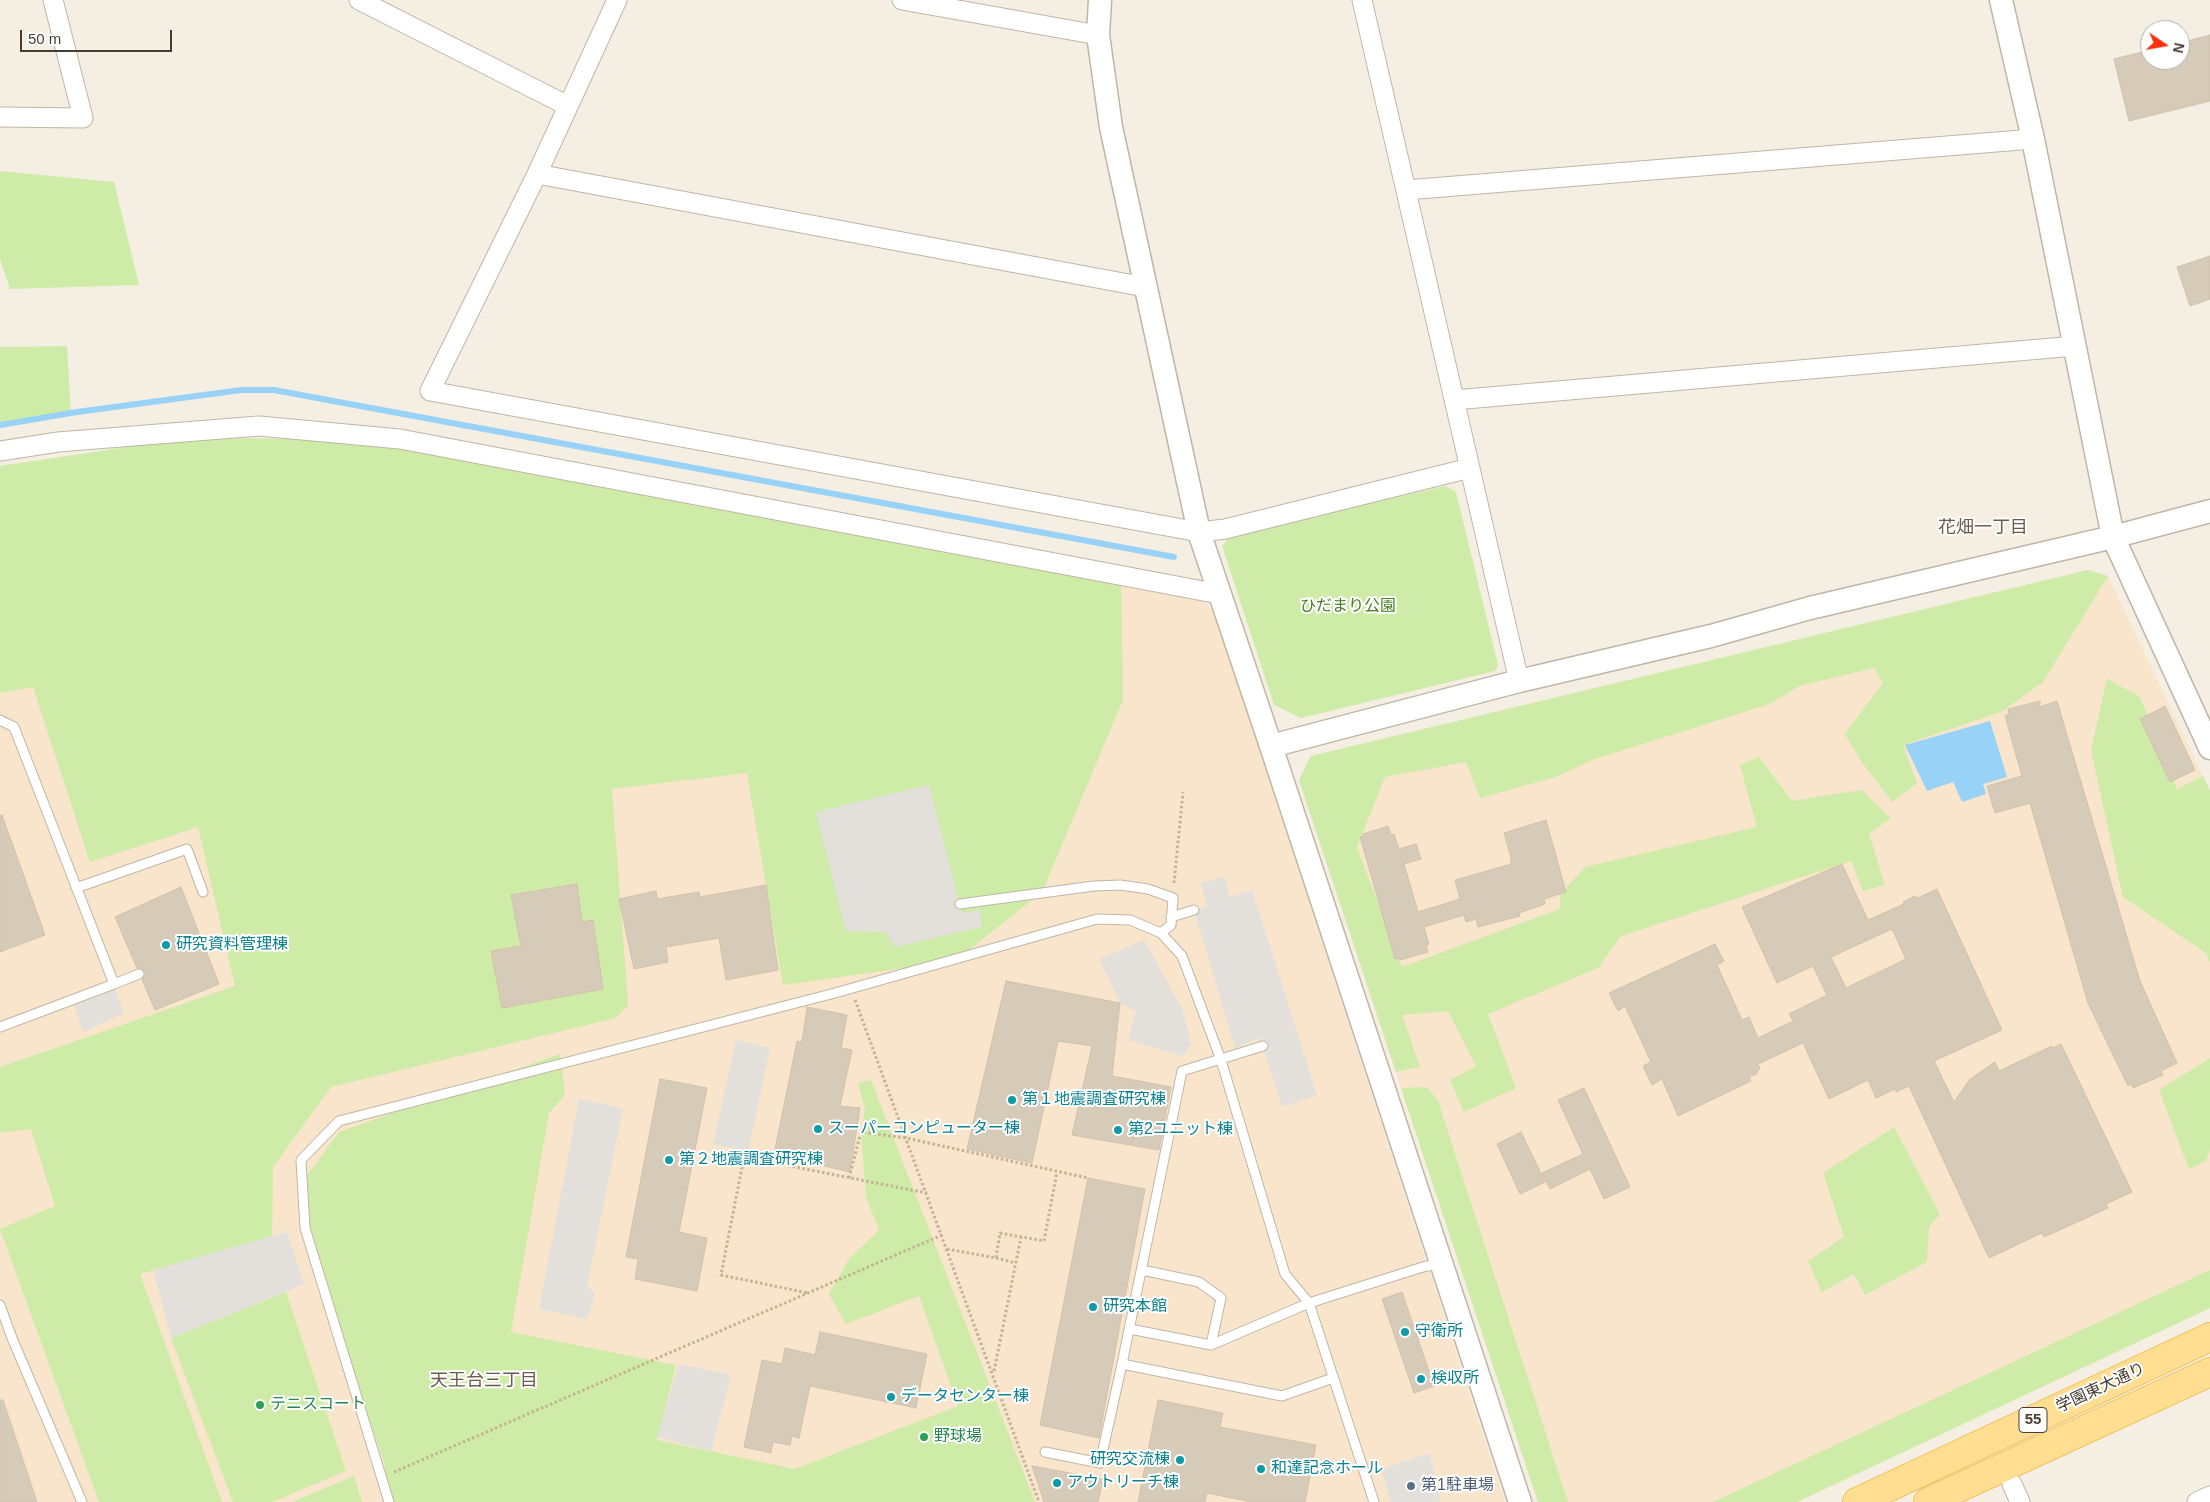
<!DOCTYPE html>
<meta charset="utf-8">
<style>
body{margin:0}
#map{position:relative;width:2210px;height:1502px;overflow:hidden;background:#f4eee3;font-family:Arial,sans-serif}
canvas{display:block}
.north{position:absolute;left:2140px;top:20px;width:50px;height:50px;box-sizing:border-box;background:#fff;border:1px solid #b5b2ad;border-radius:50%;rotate:102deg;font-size:14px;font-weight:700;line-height:20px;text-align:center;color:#463e33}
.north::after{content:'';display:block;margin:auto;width:18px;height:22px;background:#ff300f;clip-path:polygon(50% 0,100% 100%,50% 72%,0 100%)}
.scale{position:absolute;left:20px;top:30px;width:152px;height:22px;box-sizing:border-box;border:2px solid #463e33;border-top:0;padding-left:6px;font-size:15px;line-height:18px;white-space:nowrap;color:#463e33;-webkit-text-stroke:4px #fff;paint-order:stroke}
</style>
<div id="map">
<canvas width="2210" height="1502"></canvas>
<div class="north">N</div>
<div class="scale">50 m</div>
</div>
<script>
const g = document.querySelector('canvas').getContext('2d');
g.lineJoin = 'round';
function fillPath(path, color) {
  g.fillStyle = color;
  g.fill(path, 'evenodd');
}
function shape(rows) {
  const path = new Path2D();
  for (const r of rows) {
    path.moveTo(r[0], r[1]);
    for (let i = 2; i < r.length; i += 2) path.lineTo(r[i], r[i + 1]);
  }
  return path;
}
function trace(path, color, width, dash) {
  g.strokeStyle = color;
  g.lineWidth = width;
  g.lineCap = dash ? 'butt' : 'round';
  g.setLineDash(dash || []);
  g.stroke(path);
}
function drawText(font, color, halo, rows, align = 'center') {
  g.font = font + ' Arial,"Noto Sans JP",sans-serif';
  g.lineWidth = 4;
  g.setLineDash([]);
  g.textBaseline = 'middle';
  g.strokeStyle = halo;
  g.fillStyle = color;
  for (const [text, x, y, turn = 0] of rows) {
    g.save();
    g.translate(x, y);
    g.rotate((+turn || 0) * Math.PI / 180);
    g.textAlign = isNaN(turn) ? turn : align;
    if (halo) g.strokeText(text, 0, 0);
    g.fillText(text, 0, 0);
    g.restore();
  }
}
fillPath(shape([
 [374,444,1201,599,1214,612,1505,1502,0,1502,0,466],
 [2088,570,2108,576,2210,791,2210,1308,1797,1502,1538,1502,1299,780,1311,756]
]), '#f8e5cc');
fillPath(shape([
 [0,171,114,182,139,285,10,289,0,259],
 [67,346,71,414,0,423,0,347],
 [186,438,338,439,374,444,1121,584,1123,700,1042,892,955,961,783,985,747,773,612,789,628,1005,616,1018,331,1087,273,1167,272,1237,140,1274,222,1502,99,1502,0,1229,55,1206,31,1129,0,1133,0,1067,235,986,198,827,90,862,33,687,0,693,0,466],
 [1446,486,1456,492,1498,665,1495,671,1301,718,1274,705,1222,546,1231,535],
 [2088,570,2108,576,2043,682,2001,712,1903,745,1917,783,1892,802,1861,761,1845,734,1883,683,1874,668,1799,686,1770,704,1592,760,1556,777,1480,798,1466,762,1385,777,1357,847,1402,967,1560,909,1560,895,1585,867,1757,827,1740,765,1759,757,1792,801,1861,790,1891,818,1869,834,1885,885,1863,891,1851,861,1621,936,1598,968,1488,1014,1516,1088,1464,1112,1450,1080,1476,1066,1448,1011,1402,1015,1420,1067,1396,1072,1299,780,1311,756],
 [2107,679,2140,697,2177,789,2203,776,2210,791,2210,963,2206,953,2123,897,2091,750],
 [560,1054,565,1095,549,1113,511,1332,676,1365,657,1440,795,1469,958,1406,919,1296,846,1324,829,1294,849,1259,879,1230,866,1197,861,1132,865,1109,858,1083,871,1080,1035,1502,387,1502,385,1466,302,1219,306,1177,339,1132],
 [2210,1058,2210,1149,2206,1161,2189,1169,2159,1090],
 [1427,1087,1438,1101,1568,1502,1538,1502,1401,1088],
 [1894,1127,1940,1214,1929,1227,1927,1262,1865,1295,1854,1274,1822,1292,1808,1261,1844,1237,1823,1173],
 [2210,1270,2210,1308,1797,1502,1713,1502],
 [286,1292,346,1471,272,1502,233,1502,171,1338],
 [354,1476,362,1502,292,1502]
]), '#ceeca7');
fillPath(shape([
 [929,785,962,913,980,910,982,927,895,947,886,932,846,931,816,812],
 [1224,877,1230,897,1252,890,1317,1095,1282,1107,1260,1038,1235,1048,1194,910,1207,907,1201,883],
 [1144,940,1183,1010,1191,1044,1183,1056,1128,1040,1136,1011,1120,1003,1099,959],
 [115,990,124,1013,83,1032,74,1005],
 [736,1040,770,1048,748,1151,713,1144],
 [579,1099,623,1108,587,1286,595,1294,587,1319,539,1309],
 [287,1232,304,1284,171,1338,153,1270],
 [679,1364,731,1375,711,1451,657,1437],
 [1430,1453,1440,1502,1391,1502,1381,1469]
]), '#e3e0dc');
fillPath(shape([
 [1990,721,2007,777,1983,784,1986,794,1962,802,1953,782,1927,791,1905,745]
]), '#99d2f7');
trace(shape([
 [0,425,77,412,241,390,274,390,1174,557]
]), '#99d2f7', 6);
const building = shape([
 [2210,35,2210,101,2129,121,2114,59,2150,50,2150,60,2180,60,2180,43,2210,35],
 [2210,256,2210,299,2190,306,2177,267,2210,256],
 [2040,701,2040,707,2057,701,2140,981,2177,1063,2161,1071,2163,1075,2133,1088,2131,1084,2128,1086,2088,1003,2030,803,1995,813,1987,786,2022,776,2005,716,2009,714,2008,709,2040,701],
 [2165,706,2195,770,2170,782,2140,719,2165,706],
 [2,815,45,935,0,952,0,816,2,815],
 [1546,820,1566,892,1544,899,1545,904,1519,913,1520,916,1478,927,1476,919,1466,922,1464,915,1424,927,1429,944,1426,945,1428,952,1400,960,1399,958,1395,959,1360,837,1364,836,1363,834,1388,826,1391,835,1394,834,1399,849,1416,844,1421,859,1404,864,1418,912,1460,899,1455,880,1511,864,1510,861,1512,861,1504,833,1546,820],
 [1842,864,1868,920,1904,904,1903,902,1915,896,1918,898,1937,889,2002,1030,1934,1061,1954,1102,1970,1079,1995,1062,1999,1071,2052,1046,2053,1048,2061,1044,2132,1192,2106,1204,2108,1208,2062,1229,2044,1237,2042,1233,1989,1258,1909,1086,1896,1092,1895,1089,1876,1098,1868,1080,1829,1099,1803,1043,1758,1064,1760,1069,1757,1071,1757,1074,1749,1077,1751,1081,1678,1116,1662,1079,1652,1085,1643,1066,1651,1062,1625,1006,1618,1011,1609,993,1715,944,1724,961,1717,965,1742,1020,1749,1017,1758,1038,1793,1021,1789,1014,1827,995,1813,966,1777,983,1742,907,1842,864],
 [1892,929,1906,959,1846,988,1831,957,1892,929],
 [577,884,582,922,593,920,603,989,502,1008,491,951,521,946,511,895,577,884],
 [766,885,778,970,726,980,719,938,666,947,668,962,634,969,619,899,656,891,657,899,699,892,700,897,766,885],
 [181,887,219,984,155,1010,142,979,145,975,145,971,137,968,115,917,181,887],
 [1006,981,1120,1003,1112,1076,1171,1087,1159,1150,1072,1135,1092,1046,1058,1041,1032,1163,967,1149,1006,981],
 [807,1007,847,1015,841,1048,852,1050,840,1106,860,1108,850,1172,774,1154,797,1041,802,1042,807,1007],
 [660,1079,707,1088,679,1232,707,1238,697,1291,635,1279,638,1259,626,1257,660,1079],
 [1584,1088,1630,1187,1604,1199,1590,1169,1550,1189,1542,1173,1583,1154,1558,1100,1584,1088],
 [1521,1132,1545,1182,1520,1194,1497,1144,1521,1132],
 [1088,1178,1145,1189,1099,1438,1040,1425,1088,1178],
 [1402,1292,1434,1386,1414,1393,1382,1299,1402,1292],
 [820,1332,927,1354,916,1408,810,1386,799,1438,792,1436,790,1445,773,1442,771,1453,744,1447,762,1360,782,1364,785,1348,815,1355,820,1332],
 [0,1400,3,1400,37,1502,0,1502,0,1400],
 [1158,1400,1223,1413,1220,1427,1316,1445,1305,1502,1252,1502,1207,1493,1205,1502,1138,1502,1158,1400],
 [1032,1466,1103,1479,1098,1502,1044,1502,1032,1466]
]);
fillPath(building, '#d6cab8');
trace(building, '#d2c2aa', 1);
const service = shape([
 [0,720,14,727,114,984,0,1027],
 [76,888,187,849,203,892],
 [960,904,1094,886,1120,885,1148,889,1173,898,1171,925,1161,933],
 [1171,917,1194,910],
 [114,984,139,974],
 [1263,1046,1182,1071,1122,1364,1282,1396,1333,1378],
 [1142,1270,1199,1282,1221,1298,1211,1345],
 [0,1305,12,1338,82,1502],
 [1130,1329,1211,1345,1309,1303,1426,1266,1442,1265],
 [1045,1452,1100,1463,1122,1364],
 [389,1502,305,1228,301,1160,339,1121,835,993,1097,919,1130,920,1161,933,1182,956,1221,1060,1285,1274,1309,1303,1374,1502]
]);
const minor = shape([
 [359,0,568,106],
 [617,0,537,174,430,391,1199,532,1225,529,1470,468],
 [902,0,1098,35],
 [1362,0,1519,681],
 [0,117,83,118,53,0],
 [537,174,1145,287],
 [1406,190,2033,139],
 [1454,400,2075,346],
 [0,451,58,442,259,426,400,439,1219,594],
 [2012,1484,2020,1502],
 [2197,1502,2210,1496]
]);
const tertiary = shape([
 [1100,0,1098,35,1111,127,1199,532,1271,746,1520,1502],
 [2001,0,2033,139,2113,537,2210,748],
 [1271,746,1519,681,1711,636,1810,608,2113,537,2210,511]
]);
const primary = shape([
 [1857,1502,2210,1337],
 [1928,1502,2210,1372]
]);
trace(service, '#c0b6a5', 11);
trace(minor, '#c0b6a5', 21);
trace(tertiary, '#c0b6a5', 25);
trace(primary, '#efbf56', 30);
trace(shape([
 [1174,883,1183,792],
 [855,1000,1039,1502],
 [719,1152,927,1193],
 [744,1157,721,1275,808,1293],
 [849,1178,861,1132,906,1138,1088,1178],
 [947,1249,996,1258,1000,1233,1044,1241,1057,1172],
 [996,1258,1016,1263],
 [994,1371,1021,1237],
 [394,1472,942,1235]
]), '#c3b295', 3, [2.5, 2.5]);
trace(service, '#fff', 9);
trace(minor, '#fff', 19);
trace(tertiary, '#fff', 22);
trace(primary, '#ffde91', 28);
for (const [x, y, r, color] of [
 [166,945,5,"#0f9aa8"],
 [1012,1100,5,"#0f9aa8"],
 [818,1129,5,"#0f9aa8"],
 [1118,1130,5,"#0f9aa8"],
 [669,1160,5,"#0f9aa8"],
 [1093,1307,5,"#0f9aa8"],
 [1405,1332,5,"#0f9aa8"],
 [1421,1379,5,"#0f9aa8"],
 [891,1397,5,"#0f9aa8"],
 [260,1405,5,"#2e9e5b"],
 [924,1437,5,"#2e9e5b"],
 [1180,1460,5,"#0f9aa8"],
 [1261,1469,5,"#0f9aa8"],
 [1057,1483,5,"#0f9aa8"],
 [1411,1486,5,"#5c6f8a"]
]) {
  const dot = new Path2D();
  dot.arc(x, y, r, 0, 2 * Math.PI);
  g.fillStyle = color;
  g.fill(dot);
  trace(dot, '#fff', 2);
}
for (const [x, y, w] of [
 [2033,1420,28]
]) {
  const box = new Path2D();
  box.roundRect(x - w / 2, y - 12.5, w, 25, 4);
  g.fillStyle = '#fff';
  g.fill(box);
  trace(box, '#463e33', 1);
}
drawText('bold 15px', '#463e33', null, [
 ["55",2033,1420]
]);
drawText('16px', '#457d21', '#fff', [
 ["ひだまり公園",1348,607]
]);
drawText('16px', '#0d838f', '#fff', [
 ["研究資料管理棟",176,945],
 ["第１地震調査研究棟",1022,1100],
 ["スーパーコンピューター棟",828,1129],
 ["第2ユニット棟",1128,1130],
 ["第２地震調査研究棟",679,1160],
 ["研究本館",1103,1307],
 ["守衛所",1415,1332],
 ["検収所",1431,1379],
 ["データセンター棟",901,1397],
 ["研究交流棟",1170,1460,"right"],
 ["和達記念ホール",1271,1469],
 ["アウトリーチ棟",1067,1483]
], 'left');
drawText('16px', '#463e33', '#fff', [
 ["学園東大通り",2101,1388,-25]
]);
drawText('16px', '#27864d', '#fff', [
 ["テニスコート",270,1405],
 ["野球場",934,1437]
], 'left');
drawText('16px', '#4e5e75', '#fff', [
 ["第1駐車場",1421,1486]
], 'left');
drawText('18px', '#6a5c49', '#fff', [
 ["花畑一丁目",1983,528],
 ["天王台三丁目",484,1381]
]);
</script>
